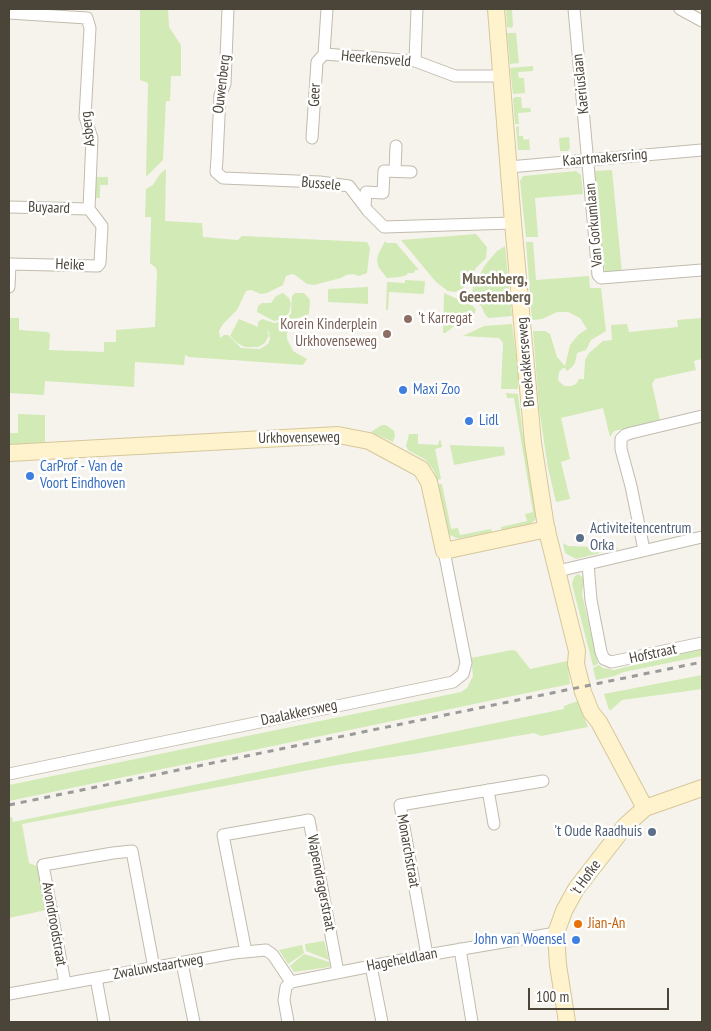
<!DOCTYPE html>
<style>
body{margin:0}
#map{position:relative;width:711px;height:1031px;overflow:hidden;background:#f6f3ec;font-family:"PT Sans Narrow",sans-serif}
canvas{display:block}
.frame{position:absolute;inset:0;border:10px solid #4b4439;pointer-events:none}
.scale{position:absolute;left:528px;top:988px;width:141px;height:22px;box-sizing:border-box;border:2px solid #4b4439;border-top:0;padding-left:6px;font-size:15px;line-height:18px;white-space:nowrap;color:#4b4439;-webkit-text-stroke:4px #fff;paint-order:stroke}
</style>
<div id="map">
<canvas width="711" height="1031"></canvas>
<div class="frame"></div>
<div class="scale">100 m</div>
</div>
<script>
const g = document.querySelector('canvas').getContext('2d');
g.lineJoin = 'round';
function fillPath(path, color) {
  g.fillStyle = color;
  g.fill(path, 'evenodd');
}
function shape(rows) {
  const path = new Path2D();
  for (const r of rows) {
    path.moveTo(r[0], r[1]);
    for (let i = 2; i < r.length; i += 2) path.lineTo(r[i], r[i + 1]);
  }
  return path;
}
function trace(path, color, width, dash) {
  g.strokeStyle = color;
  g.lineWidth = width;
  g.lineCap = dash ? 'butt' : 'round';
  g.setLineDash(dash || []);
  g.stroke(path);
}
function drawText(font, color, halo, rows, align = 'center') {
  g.font = font + ' "PT Sans Narrow",sans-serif';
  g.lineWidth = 5;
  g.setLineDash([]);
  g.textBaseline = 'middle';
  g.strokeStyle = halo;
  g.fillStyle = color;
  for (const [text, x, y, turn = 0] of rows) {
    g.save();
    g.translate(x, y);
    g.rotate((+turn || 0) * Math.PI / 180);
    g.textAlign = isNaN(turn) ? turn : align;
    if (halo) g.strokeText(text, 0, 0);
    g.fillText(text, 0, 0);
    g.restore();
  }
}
fillPath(shape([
 [140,9,168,9,169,27,181,45,181,76,171,76,170,101,166,101,163,160,146,177,148,83,140,80],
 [506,9,512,9,513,26,512,28,507,27],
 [507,33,516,33,519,63,510,64],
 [533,66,533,71,518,72,519,78,524,78,525,93,513,94,510,68],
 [515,97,521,97,522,108,530,108,531,112,518,113,519,124,515,124,513,99],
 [519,126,519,136,523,136,524,140,529,139,530,150,518,150,516,127],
 [569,137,570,148,568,151,560,151,559,138],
 [166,169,165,221,202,223,203,237,238,240,242,236,367,242,370,248,367,273,359,276,353,274,346,275,341,278,314,285,307,284,295,275,292,274,286,276,283,285,267,293,261,294,251,290,246,291,237,310,223,324,219,331,220,338,224,335,228,335,241,348,260,349,268,344,270,339,269,332,261,328,267,331,269,335,265,343,258,347,245,347,237,343,230,336,239,319,258,327,258,322,262,319,274,323,282,322,291,314,292,296,295,293,304,293,310,300,309,314,298,318,293,322,287,333,287,339,293,351,307,359,303,365,189,357,185,355,184,365,135,362,134,387,45,381,44,395,9,393,9,318,19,318,19,330,48,332,50,334,49,350,104,352,104,342,116,342,116,330,155,327,157,272,156,268,150,263,151,217,145,217,146,189,153,185,160,174],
 [612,170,622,273,605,274,594,171],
 [576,171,581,175,583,194,535,198,538,237,526,237,520,181,523,176],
 [95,177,108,177,108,185,100,185,100,198,94,198],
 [476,234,487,247,486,258,476,268,467,285,462,289,455,292,448,291,436,282,401,240],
 [385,241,387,243,396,243,419,270,415,270,414,273,407,273,407,275,400,277,387,278,379,268,377,261,378,255],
 [526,242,533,242,536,280,589,276,590,288,601,288,606,331,591,340,586,350,577,353,575,363,572,367,567,371,565,368,563,368,559,372,558,380,564,386,572,386,576,384,579,379,584,379,585,360,589,353,603,341,612,340,611,325,627,324,629,332,678,327,677,320,702,318,702,359,694,361,696,370,655,379,652,384,660,420,614,431,610,437,603,408,561,418,570,459,561,462,570,499,556,502,548,468,539,408,533,331,545,331,550,334,557,357,565,366,570,345,578,335,587,329,580,318,568,312,557,312,542,319,532,320],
 [505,246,512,316,489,318,486,316,481,306,476,302,472,294,473,287,485,265,497,251],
 [405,280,425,281,424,292,423,294,389,292,388,310,386,310,387,282,405,283],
 [368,287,368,304,328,302,328,289],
 [283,293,289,298,291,304,289,313,283,319,274,321,257,312,258,306,262,303,271,303,276,296],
 [444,293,473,306,476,310,473,317,456,325,445,333,443,333],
 [512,324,518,371,518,389,501,389,503,343,499,338,463,336,484,326],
 [506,393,518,394,522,429,537,515,535,520,530,524,501,530,501,527,527,521,525,514,533,512,514,398,507,398],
 [18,414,45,415,45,444,9,446,9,433,18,433],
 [382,425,386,425,394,431,395,436,393,442,371,432],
 [409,434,418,434,418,444,438,445,440,438,442,447,435,449,441,479,437,480,434,471,426,460,408,450,406,446],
 [450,445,504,447,505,455,454,465],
 [438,484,442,484,451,529,458,528,460,535,491,529,492,532,461,538,456,538,450,535,447,529],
 [563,543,568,546,620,548,576,559,565,553],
 [578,574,584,578,582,594,598,664,593,666,572,584,574,577],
 [702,648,702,656,624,672,614,676,596,680,593,668,599,665,603,668,614,670],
 [512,650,516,651,530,669,567,661,570,684,9,801,9,785,461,692,467,688,473,676,471,658],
 [702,675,702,689,622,700,611,710,609,710,604,694],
 [578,701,588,727,541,736,534,733,414,754,336,765,22,824,29,863,37,866,46,910,9,918,9,815,10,817,12,817,13,822,564,709,564,706],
 [324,941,329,960,306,951,305,944],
 [302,945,304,953,288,964,279,950],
 [304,954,329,962,330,965,329,967,294,972,290,966]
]), '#d2eab5');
const street = shape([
 [228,9,225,84,220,95,217,159,216,172,223,178,320,182,349,186,368,211,384,227,513,223],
 [327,9,324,54,415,61,455,76,501,76],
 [574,9,598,275,601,278,702,270],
 [680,9,702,21],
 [9,13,87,18,90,28,85,117,92,138,89,209],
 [415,61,417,9],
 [312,138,317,62,324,54],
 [509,167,702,150],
 [395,171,396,146],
 [9,207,89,209],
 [365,207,366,192,383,193,384,171,411,172],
 [9,264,98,266,100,263,102,226,89,209],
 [9,287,10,264],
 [644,550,631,486,621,449,621,439,625,435,631,433,702,416],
 [588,564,591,600,601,652,604,659,611,662,702,643],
 [558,571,702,537],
 [9,774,453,682,463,674,466,663,444,551],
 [488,790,494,824],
 [460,949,472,1022],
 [246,952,223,835,309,820,338,972],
 [427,955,400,805,543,781],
 [182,963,194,1022],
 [371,966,382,1022],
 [96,978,104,1022],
 [65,983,43,865,113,853,132,851,154,968],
 [9,994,234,953,266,950,273,955,291,982],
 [288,1022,284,1000,286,987,291,982,427,955,556,933]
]);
const secondary = shape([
 [496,9,513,223,533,443,546,527,577,651,576,664,583,692,591,712,599,722,645,808],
 [9,453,338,435,369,441,421,469,429,482,444,551,547,529],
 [567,1022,558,965,556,933,564,911,576,889,625,826,645,808,702,788]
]);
trace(street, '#c2bbae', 13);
trace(secondary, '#d6c79b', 18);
trace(street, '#fff', 11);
trace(secondary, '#fff3cd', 16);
trace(shape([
 [9,805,702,662]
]), '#9a9a9a', 3, [6, 6]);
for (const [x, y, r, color] of [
 [408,319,5,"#8d6e63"],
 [387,334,5,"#8d6e63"],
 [403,390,5,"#3f7fe0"],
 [469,421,5,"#3f7fe0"],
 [30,476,5,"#3f7fe0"],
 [580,538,5,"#5c6f8a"],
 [652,832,5,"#5c6f8a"],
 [578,924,5,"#e8710a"],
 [576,940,5,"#3f7fe0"]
]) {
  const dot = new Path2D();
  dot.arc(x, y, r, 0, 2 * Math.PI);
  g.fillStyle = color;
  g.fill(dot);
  trace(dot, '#fff', 2);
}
drawText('15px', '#4b4439', '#fff', [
 ["Heerkensveld",376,59,5],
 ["Ouwenberg",222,84,-83],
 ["Kaeriuslaan",581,84,-96],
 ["Geer",315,95,-87],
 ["Asberg",88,129,-97],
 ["Kaartmakersring",605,158,-5],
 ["Bussele",321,184,5],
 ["Buyaard",49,208,2],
 ["Van Gorkumlaan",594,225,-95],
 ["Heike",70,265,2],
 ["Broekakkerseweg",526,362,-95],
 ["Urkhovenseweg",299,438,-1],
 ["Hofstraat",653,654,-12],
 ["Daalakkersweg",299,713,-12],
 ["Monarchstraat",408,851,80],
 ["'t Hofke",586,878,-54],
 ["Wapendragerstraat",321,883,79],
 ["Avondroodstraat",54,924,80],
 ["Hageheldlaan",402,960,-11],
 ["Zwaluwstaartweg",158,967,-10]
]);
drawText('15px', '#785e54', '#fff', [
 ["'t Karregat",418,319],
 ["Korein Kinderplein",377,325,"right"],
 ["Urkhovenseweg",377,342,"right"]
], 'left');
drawText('15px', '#366cbe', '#fff', [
 ["Maxi Zoo",413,390],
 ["Lidl",479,421],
 ["CarProf - Van de",40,467],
 ["Voort Eindhoven",40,484],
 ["John van Woensel",566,940,"right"]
], 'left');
drawText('15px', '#4e5e75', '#fff', [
 ["Activiteitencentrum",590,529],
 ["Orka",590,546],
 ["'t Oude Raadhuis",642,832,"right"]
], 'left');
drawText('15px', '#c56008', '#fff', [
 ["Jian-An",588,924]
], 'left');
drawText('bold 16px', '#6e6250', '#fff', [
 ["Muschberg,",495,279],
 ["Geestenberg",495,297]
]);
</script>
